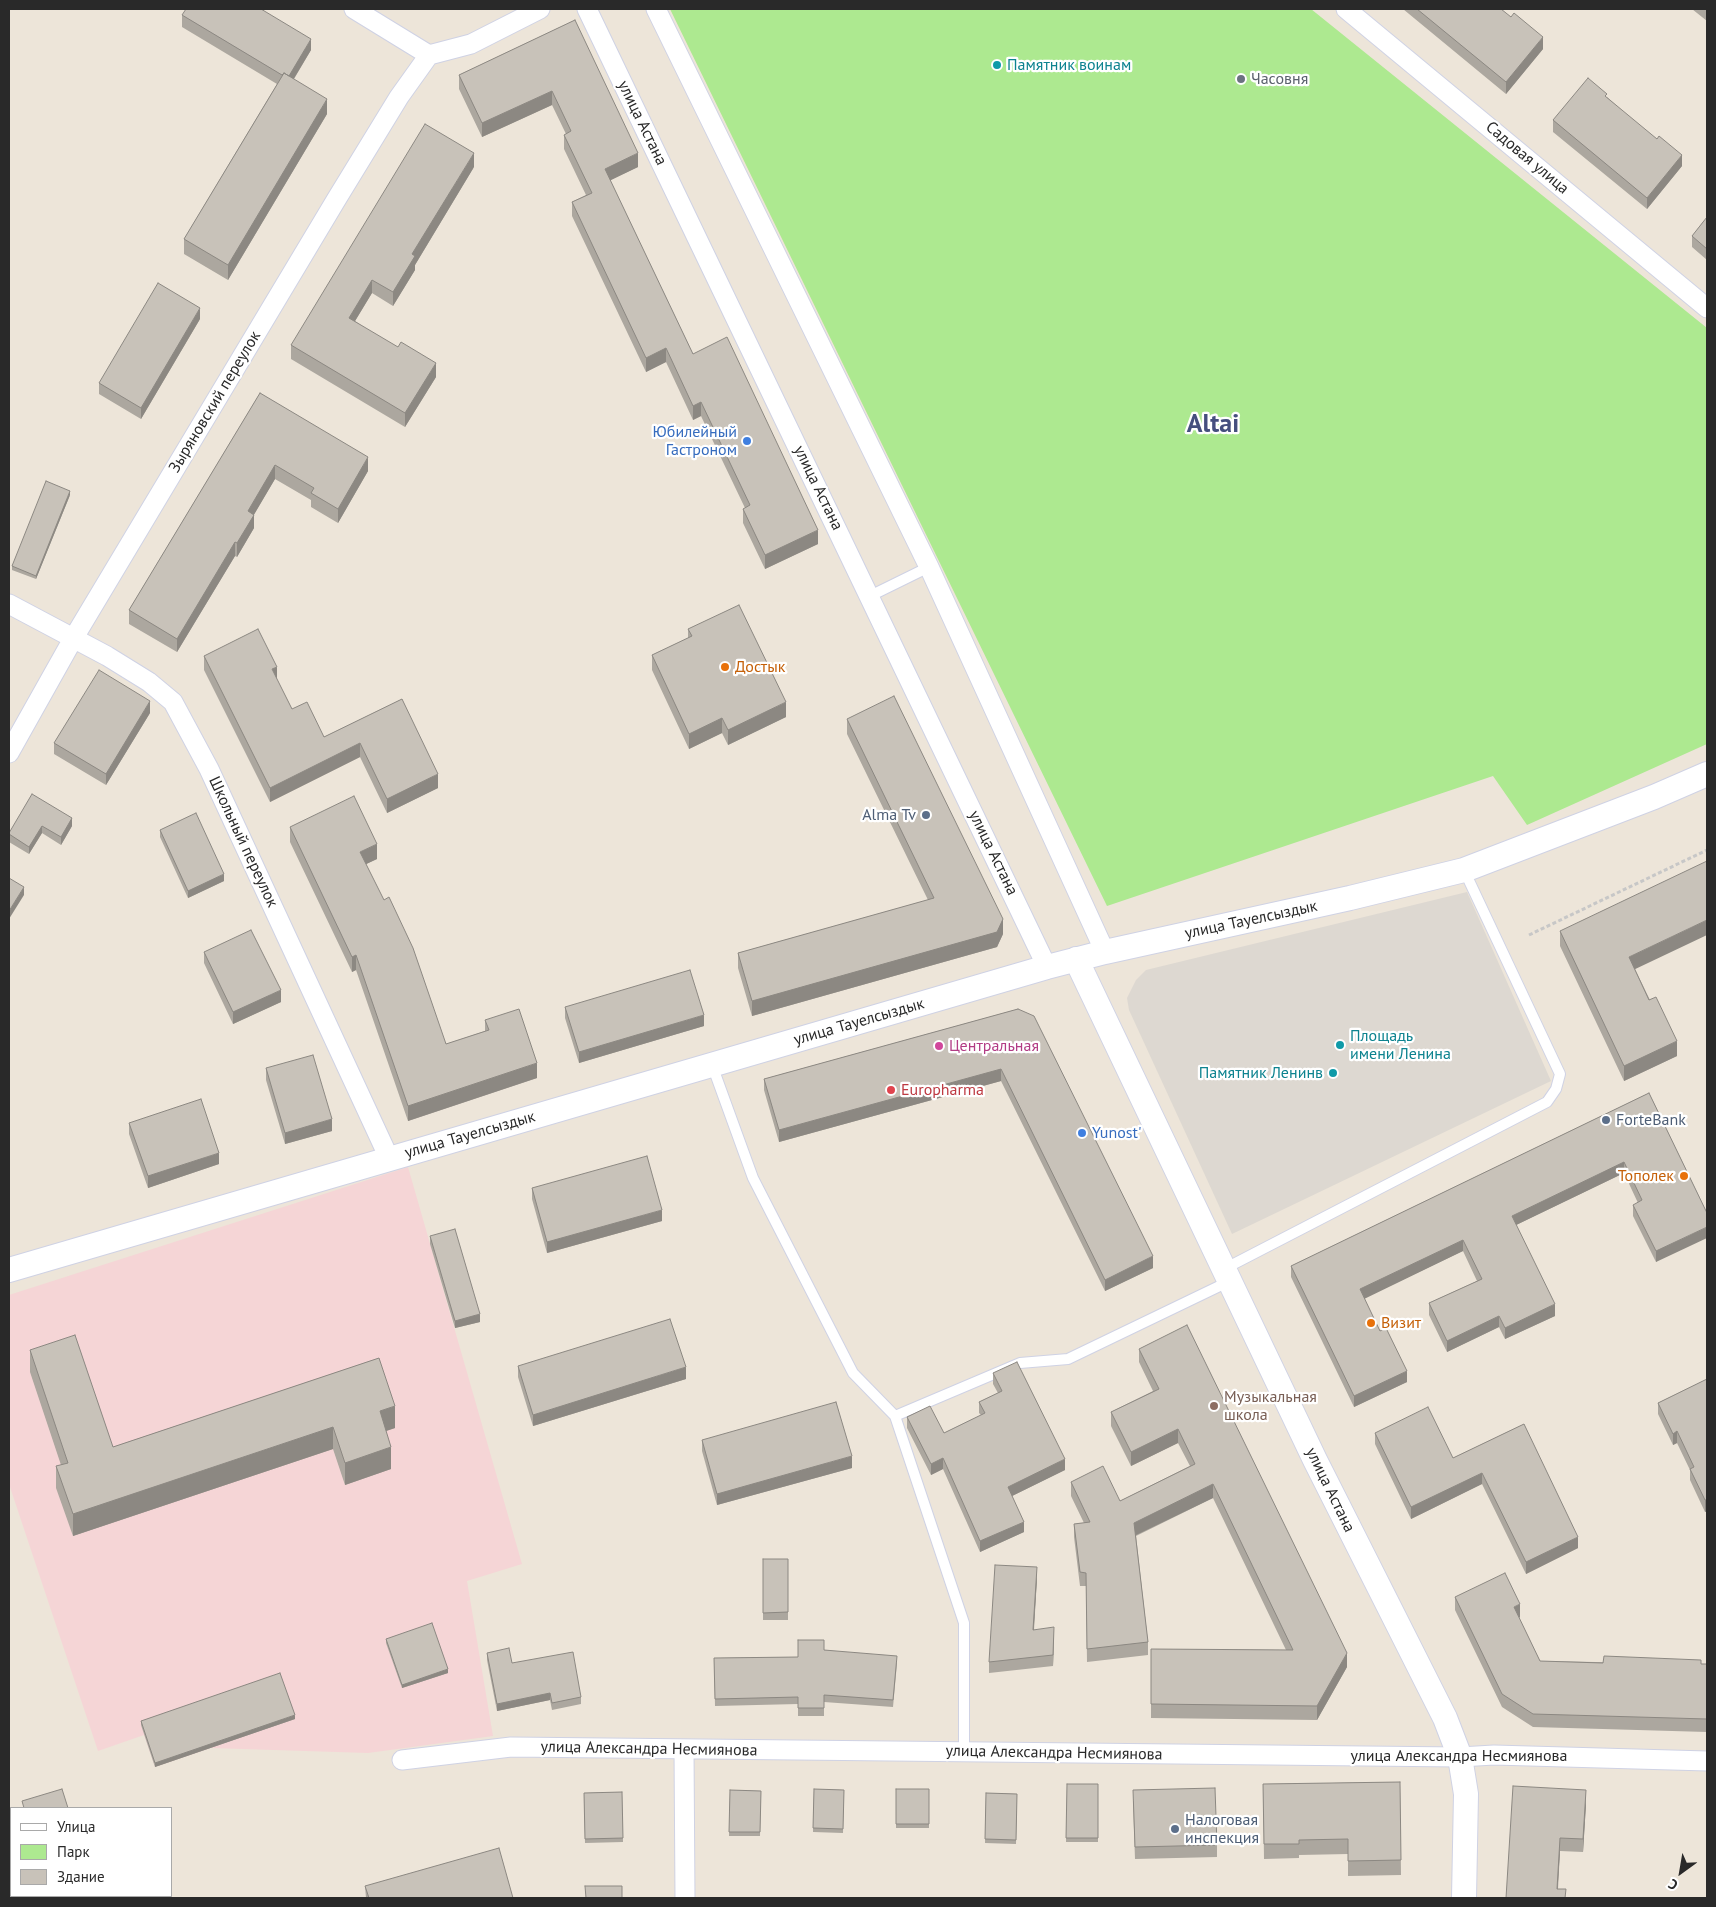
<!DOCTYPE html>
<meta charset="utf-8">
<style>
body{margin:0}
#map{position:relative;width:1716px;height:1907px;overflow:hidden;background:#ede5d9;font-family:"PT Sans",sans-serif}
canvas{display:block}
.frame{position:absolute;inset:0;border:10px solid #292929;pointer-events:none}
.legend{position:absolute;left:10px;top:1807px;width:162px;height:90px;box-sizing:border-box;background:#fff;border:1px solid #a9a9a9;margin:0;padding:6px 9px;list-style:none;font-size:15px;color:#292929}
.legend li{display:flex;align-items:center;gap:10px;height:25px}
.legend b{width:25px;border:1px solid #a9a9a9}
.north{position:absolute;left:1656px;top:1847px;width:50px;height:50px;-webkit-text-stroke:4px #fff;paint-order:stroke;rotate:212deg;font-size:14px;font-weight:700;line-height:20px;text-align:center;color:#292929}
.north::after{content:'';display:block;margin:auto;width:18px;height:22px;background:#292929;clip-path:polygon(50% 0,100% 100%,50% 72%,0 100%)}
</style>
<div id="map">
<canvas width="1716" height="1907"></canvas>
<div class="frame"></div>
<ul class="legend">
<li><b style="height:6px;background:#fff"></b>Улица</li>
<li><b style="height:14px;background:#ade990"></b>Парк</li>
<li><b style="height:14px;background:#c8c2b9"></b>Здание</li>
</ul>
<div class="north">С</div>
</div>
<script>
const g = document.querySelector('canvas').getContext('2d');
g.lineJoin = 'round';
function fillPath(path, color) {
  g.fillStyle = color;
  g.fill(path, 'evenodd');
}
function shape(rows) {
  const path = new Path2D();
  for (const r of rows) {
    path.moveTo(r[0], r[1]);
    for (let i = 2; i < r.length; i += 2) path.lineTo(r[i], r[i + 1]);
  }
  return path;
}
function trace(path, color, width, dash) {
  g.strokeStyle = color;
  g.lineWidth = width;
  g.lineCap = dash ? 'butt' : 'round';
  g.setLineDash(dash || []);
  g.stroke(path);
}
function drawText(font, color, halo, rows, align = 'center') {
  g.font = font + ' "PT Sans",sans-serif';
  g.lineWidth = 4.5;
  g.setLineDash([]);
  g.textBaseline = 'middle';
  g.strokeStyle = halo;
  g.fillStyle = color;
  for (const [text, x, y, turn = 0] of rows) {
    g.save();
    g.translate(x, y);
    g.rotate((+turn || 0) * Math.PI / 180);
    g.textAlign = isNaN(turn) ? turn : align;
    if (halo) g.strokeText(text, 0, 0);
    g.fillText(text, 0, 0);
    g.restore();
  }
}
fillPath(shape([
 [408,1167,522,1564,467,1581,493,1736,368,1753,211,1748,155,1767,144,1735,98,1751,9,1484,9,1295]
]), '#f5d5d6');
fillPath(shape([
 [670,9,1311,9,1707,328,1707,744,1527,825,1493,776,1107,906]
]), '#ade990');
fillPath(shape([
 [1467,892,1551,1081,1232,1234,1129,1010,1127,998,1136,980,1146,970]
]), '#ddd8d1');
const service = shape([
 [870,596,929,567],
 [712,1065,753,1178,853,1373,895,1416,964,1623,964,1752],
 [1224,1269,1547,1102,1556,1089,1560,1074,1464,870],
 [895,1416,1020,1363,1068,1359,1230,1281]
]);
const minor = shape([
 [354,9,429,55],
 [587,9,1047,967],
 [656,9,929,567,1105,952],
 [1346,9,1707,308],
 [429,55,471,44,540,9],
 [9,604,107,656,149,682,173,702,209,769,389,1158],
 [9,753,73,639,336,200,399,97,429,55],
 [684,1749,685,1898],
 [402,1760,511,1747,1460,1757,1494,1755,1707,1761]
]);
const tertiary = shape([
 [1076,959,1315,1460,1445,1718,1460,1757,1466,1794,1464,1898],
 [9,1270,1047,967,1105,952,1350,898,1464,870,1654,797,1707,774]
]);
trace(service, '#cfd2e4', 12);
trace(minor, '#cfd2e4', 21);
trace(tertiary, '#cfd2e4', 26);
trace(shape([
 [1529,935,1707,850]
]), '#c7c7c7', 3, [4, 2.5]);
trace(service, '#fff', 10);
trace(minor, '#fff', 19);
trace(tertiary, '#fff', 24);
fillPath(shape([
 [1403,9,1501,9,1543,49,1506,94],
 [1692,9,1707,9,1707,21],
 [182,15,311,50,294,79,327,114,228,280,184,254,184,239,277,84,182,27],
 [575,20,638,167,610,180,693,354,818,544,765,569,743,523,743,509,745,508,701,416,693,420,666,362,646,372,572,216,572,202,586,195,564,149,564,135,566,134,552,105,482,137,459,89,459,75],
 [1607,97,1682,166,1647,209,1553,132,1553,120],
 [474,167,415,265,415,270,393,306,372,293,355,321,436,377,405,427,291,359,291,345],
 [1707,217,1707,260,1692,247,1692,236],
 [200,319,141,419,99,394,99,383],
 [260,393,368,471,338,523,311,507,311,500,275,479,254,514,254,528,237,557,235,556,177,652,129,624,129,610],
 [70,495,36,579,12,570,12,566],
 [688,629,786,717,728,745,722,733,689,749,652,670,652,655,688,638],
 [204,656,277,680,292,709,324,737,402,699,438,788,387,813,360,757,270,802,204,670],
 [150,713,106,785,54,754,54,743],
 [847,719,1003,934,997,947,752,1016,738,968,738,953,928,900,847,734],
 [72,818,72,826,61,845,42,833,29,854,9,842,9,833],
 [290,827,377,859,366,864,446,1044,485,1031,485,1020,537,1078,408,1121,356,970,352,972,290,842],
 [160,830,224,881,188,898,160,837],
 [1560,931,1635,969,1677,1056,1624,1081,1560,946],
 [204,952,281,1002,233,1024,204,963],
 [565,1007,704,1026,579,1063,565,1018],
 [1018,1009,1153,1268,1105,1291,1001,1081,779,1142,764,1090,764,1079],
 [266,1068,332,1131,285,1144,266,1080],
 [1649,1093,1707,1213,1656,1262,1633,1216,1633,1205,1638,1203,1624,1173,1516,1225,1555,1316,1505,1339,1499,1327,1447,1352,1429,1315,1429,1303,1477,1281,1463,1251,1364,1298,1380,1331,1407,1382,1354,1407,1291,1277,1291,1266],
 [129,1123,219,1164,148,1188,129,1134],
 [532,1188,662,1221,547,1253,532,1199],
 [430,1236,480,1322,455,1328,430,1244],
 [1139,1349,1347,1667,1317,1720,1151,1718,1151,1649,1286,1650,1213,1498,1136,1536,1148,1642,1148,1655,1087,1662,1086,1586,1080,1586,1074,1537,1074,1524,1084,1523,1071,1496,1071,1482,1120,1501,1190,1466,1178,1443,1131,1466,1111,1426,1111,1412,1153,1391,1139,1362],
 [30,1350,113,1447,379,1358,395,1428,386,1431,391,1469,345,1485,333,1449,73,1536,56,1488,56,1466,61,1465,30,1372],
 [518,1366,686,1379,533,1426,518,1377],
 [993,1373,1065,1470,1012,1496,1024,1532,980,1552,943,1469,931,1475,907,1428,907,1417,944,1433,981,1415,979,1413,979,1402,998,1393,993,1384],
 [1707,1379,1707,1511,1705,1512,1690,1480,1690,1470,1677,1443,1673,1445,1658,1414,1658,1403],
 [1524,1424,1578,1548,1526,1574,1482,1484,1411,1519,1375,1444,1375,1433,1453,1458],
 [702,1440,852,1468,717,1505,702,1451],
 [763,1559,788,1559,788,1620,763,1620],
 [1037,1578,1034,1630,1054,1638,1053,1666,989,1673,989,1662],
 [1455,1597,1520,1617,1519,1618,1540,1661,1707,1664,1707,1732,1533,1727,1502,1707,1455,1610],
 [386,1639,448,1673,402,1688,386,1643],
 [824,1650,897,1663,893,1707,824,1702,824,1716,798,1716,798,1704,715,1706,714,1658,798,1657],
 [487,1653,512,1663,581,1697,581,1704,552,1710,550,1700,497,1711,487,1660],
 [295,1719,155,1767,141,1725,141,1721],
 [1400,1782,1401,1875,1348,1876,1348,1854,1299,1855,1299,1858,1264,1859,1263,1784],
 [1067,1784,1098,1784,1098,1842,1066,1842],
 [814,1789,844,1790,843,1833,813,1832],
 [896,1789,929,1789,929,1828,896,1828],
 [730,1790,761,1791,760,1836,729,1836],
 [622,1792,623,1842,585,1843,584,1793],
 [986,1793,1017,1794,1016,1844,985,1843],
 [1133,1801,1217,1845,1217,1857,1135,1859],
 [1586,1804,1583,1852,1560,1851,1558,1889,1566,1898,1506,1898],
 [365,1886,513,1898,366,1898]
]), '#aca79f');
fillPath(shape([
 [1543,37,1543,49,1506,94,1506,82],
 [311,39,311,50,287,90,287,79],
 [552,91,552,105,482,137,482,123],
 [327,99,327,114,228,280,228,265],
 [474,153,474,167,415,265,415,270,393,306,393,292,412,254],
 [638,153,638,167,605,183,605,169],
 [1682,155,1682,166,1647,209,1647,198],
 [372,280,372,293,349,331,349,318],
 [200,308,200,319,141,419,141,408],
 [666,348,666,362,646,372,646,358],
 [436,363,436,377,405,427,405,413],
 [701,402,701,416,693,420,693,406],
 [368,457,368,471,338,523,338,509],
 [275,465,275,479,248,525,248,511],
 [70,491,70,495,36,579,36,576],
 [254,515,254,528,237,557,237,543],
 [818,530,818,544,765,569,765,555],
 [235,542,235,556,177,652,177,639],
 [277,667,277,681,272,669],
 [150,701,150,713,106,785,106,774],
 [786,702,786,717,728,745,728,730],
 [722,718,722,733,689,749,689,734],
 [360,743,360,757,270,802,270,788],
 [438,774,438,788,387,813,387,799],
 [72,818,72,826,61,845,61,837],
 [42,826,42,833,29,854,29,847],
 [377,844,377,859,360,867,360,852],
 [224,874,224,881,188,898,188,891],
 [24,887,24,895,9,919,9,911],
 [1003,919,1003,934,997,947,752,1016,752,1001],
 [1707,920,1707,935,1629,972,1629,957],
 [356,955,356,970,352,972,352,957],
 [281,990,281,1002,233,1024,233,1012],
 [704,1015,704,1026,579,1063,579,1052],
 [1677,1041,1677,1056,1624,1081,1624,1066],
 [537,1063,537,1078,408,1121,408,1106],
 [1001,1069,1001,1081,779,1142,779,1130],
 [332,1119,332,1131,285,1144,285,1133],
 [219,1153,219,1164,148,1188,148,1176],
 [1624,1162,1624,1173,1512,1227,1512,1216],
 [662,1210,662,1221,547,1253,547,1242],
 [1707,1227,1707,1238,1656,1262,1656,1251],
 [1463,1240,1463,1251,1360,1301,1360,1289],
 [1153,1256,1153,1268,1105,1291,1105,1280],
 [1555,1304,1555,1316,1505,1339,1505,1328],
 [480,1314,480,1322,455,1328,455,1321],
 [1499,1316,1499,1327,1447,1352,1447,1341],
 [686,1367,686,1379,533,1426,533,1415],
 [1407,1371,1407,1382,1354,1407,1354,1396],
 [395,1406,395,1428,380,1433,380,1411],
 [333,1427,333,1449,73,1536,73,1514],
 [1178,1429,1178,1443,1131,1466,1131,1452],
 [1677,1431,1677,1443,1673,1445,1673,1434],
 [391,1447,391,1469,345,1485,345,1463],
 [852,1456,852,1468,717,1505,717,1494],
 [943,1458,943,1469,931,1475,931,1464],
 [1065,1459,1065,1470,1008,1498,1008,1487],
 [1482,1473,1482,1484,1411,1519,1411,1507],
 [1213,1484,1213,1498,1134,1536,1134,1523],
 [1705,1500,1707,1500,1707,1511,1705,1512],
 [1024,1522,1024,1532,980,1552,980,1541],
 [1578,1537,1578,1548,1526,1574,1526,1562],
 [1037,1567,1037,1578,1033,1641,1033,1630],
 [1520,1604,1520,1617,1514,1620,1514,1607],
 [1054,1627,1054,1638,1053,1666,1053,1655],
 [1347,1653,1347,1667,1317,1720,1317,1706],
 [448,1669,448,1673,402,1688,402,1685],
 [550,1693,550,1700,497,1711,497,1704],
 [295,1715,295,1719,155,1767,155,1763],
 [1586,1790,1586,1804,1583,1852,1583,1839],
 [1560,1838,1560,1851,1557,1898,1557,1889]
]), '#8c8882');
const building = shape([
 [186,9,261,9,311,39,289,76,284,73,282,75,182,15,186,9],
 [1417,9,1501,9,1511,17,1514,13,1543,37,1506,82,1417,9],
 [575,20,638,153,605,169,693,354,727,337,818,530,765,555,743,509,750,505,701,402,693,406,666,348,646,358,572,202,592,193,564,135,571,131,552,91,482,123,459,75,575,20],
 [284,73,327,99,228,265,184,239,284,73],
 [1588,78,1607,94,1605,96,1657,139,1659,136,1682,155,1647,198,1553,120,1588,78],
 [425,124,474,153,412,254,415,256,393,292,372,280,349,318,398,347,401,342,436,363,405,413,291,345,425,124],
 [1707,217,1707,249,1692,236,1707,217],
 [158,283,200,308,141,408,99,383,158,283],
 [260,393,368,457,338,509,311,493,314,488,275,465,248,511,254,515,237,543,235,542,177,639,129,610,260,393],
 [46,481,70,491,36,576,12,566,46,481],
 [739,605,786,702,728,730,722,718,689,734,652,655,692,636,688,629,739,605],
 [258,629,277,667,272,669,292,709,307,702,324,737,402,699,438,774,387,799,360,743,270,788,204,656,258,629],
 [99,670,150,701,106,774,54,743,99,670],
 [894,696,1003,919,997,932,752,1001,738,953,934,898,847,719,894,696],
 [32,794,72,818,61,837,42,826,29,847,9,834,9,833,32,794],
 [354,796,377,844,360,852,384,900,389,897,413,948,446,1044,489,1030,485,1020,519,1009,537,1063,408,1106,356,955,352,957,290,827,354,796],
 [196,813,224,874,188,891,160,830,196,813],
 [1707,861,1707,920,1629,957,1649,1000,1656,997,1677,1041,1624,1066,1560,931,1707,861],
 [9,878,24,887,9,911,9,878],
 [251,930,281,990,233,1012,204,952,251,930],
 [690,970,704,1015,579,1052,565,1007,690,970],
 [1018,1009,1034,1016,1153,1256,1105,1280,1001,1069,779,1130,764,1079,1018,1009],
 [313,1055,332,1119,285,1133,266,1068,313,1055],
 [1649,1093,1707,1213,1707,1227,1656,1251,1633,1205,1642,1200,1624,1162,1512,1216,1555,1304,1505,1328,1499,1316,1447,1341,1429,1303,1482,1279,1463,1240,1360,1289,1380,1331,1386,1328,1407,1371,1354,1396,1291,1266,1649,1093],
 [201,1099,219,1153,148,1176,129,1123,201,1099],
 [647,1156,662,1210,547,1242,532,1188,647,1156],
 [455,1229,480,1314,455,1321,430,1236,455,1229],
 [670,1319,686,1367,533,1415,518,1366,670,1319],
 [1187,1325,1347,1653,1317,1706,1151,1704,1151,1649,1293,1650,1213,1484,1134,1523,1148,1642,1087,1649,1086,1573,1080,1572,1074,1524,1090,1522,1071,1482,1103,1466,1120,1501,1195,1464,1178,1429,1131,1452,1111,1412,1159,1389,1139,1349,1187,1325],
 [75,1335,113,1447,379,1358,395,1406,380,1411,391,1447,345,1463,333,1427,73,1514,56,1466,68,1463,30,1350,75,1335],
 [1017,1362,1065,1459,1008,1487,1024,1522,980,1541,943,1458,931,1464,907,1417,930,1406,944,1433,985,1413,979,1402,1002,1391,993,1373,1017,1362],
 [1707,1379,1707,1500,1705,1500,1690,1469,1694,1467,1677,1431,1673,1434,1658,1403,1707,1379],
 [836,1402,852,1456,717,1494,702,1440,836,1402],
 [1428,1407,1453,1458,1524,1424,1578,1537,1526,1562,1482,1473,1411,1507,1375,1433,1428,1407],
 [763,1559,788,1559,788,1612,763,1613,763,1559],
 [995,1565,1037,1567,1033,1630,1054,1627,1053,1655,989,1662,995,1565],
 [1505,1573,1520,1604,1514,1607,1540,1661,1603,1663,1604,1656,1701,1660,1701,1664,1707,1664,1707,1719,1533,1714,1502,1694,1455,1597,1505,1573],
 [432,1623,448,1669,402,1685,386,1639,432,1623],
 [798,1640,824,1640,824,1650,897,1656,893,1700,824,1695,824,1708,798,1708,798,1697,715,1699,714,1658,798,1657,798,1640],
 [509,1648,512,1663,573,1652,581,1697,552,1703,550,1693,497,1704,487,1653,509,1648],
 [280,1673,295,1715,155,1763,141,1721,280,1673],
 [1400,1782,1401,1860,1348,1861,1348,1839,1299,1840,1299,1844,1264,1844,1263,1784,1400,1782],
 [1067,1784,1098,1784,1098,1838,1066,1838,1067,1784],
 [1513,1786,1586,1790,1583,1839,1560,1838,1557,1889,1566,1889,1565,1898,1506,1898,1513,1786],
 [1215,1788,1217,1845,1135,1847,1133,1790,1215,1788],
 [62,1789,68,1808,24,1808,22,1801,62,1789],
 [814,1789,844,1790,843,1829,813,1828,814,1789],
 [896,1789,929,1789,929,1824,896,1824,896,1789],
 [730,1790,761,1791,760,1832,729,1832,730,1790],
 [622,1792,623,1838,585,1839,584,1793,622,1792],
 [986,1793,1017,1794,1016,1840,985,1839,986,1793],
 [499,1848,513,1898,369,1898,365,1886,499,1848],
 [585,1886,622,1886,622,1898,586,1898,585,1886],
 [36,1896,78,1896,78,1898,37,1898,36,1896]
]);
fillPath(building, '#c8c2b9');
trace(building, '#8c8882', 1);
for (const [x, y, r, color] of [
 [997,65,5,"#0f9aa8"],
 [1241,79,5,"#6b7280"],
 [747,441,5,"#3f7fe0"],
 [725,667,5,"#e8710a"],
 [926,815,5,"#5c6f8a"],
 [1340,1045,5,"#0f9aa8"],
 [939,1046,5,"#d1479c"],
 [1333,1073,5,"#0f9aa8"],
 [891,1090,5,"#e0444e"],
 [1606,1120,5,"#5c6f8a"],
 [1082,1133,5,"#3f7fe0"],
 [1684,1176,5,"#e8710a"],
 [1371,1323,5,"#e8710a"],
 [1214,1406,5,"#8d6e63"],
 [1175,1829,5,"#5c6f8a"]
]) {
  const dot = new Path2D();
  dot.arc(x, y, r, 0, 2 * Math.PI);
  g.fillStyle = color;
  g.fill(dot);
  trace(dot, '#fff', 2);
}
drawText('16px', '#0d838f', '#fff', [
 ["Памятник воинам",1007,65],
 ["Площадь",1350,1036],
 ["имени Ленина",1350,1054],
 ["Памятник Ленинв",1323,1073,"right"]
], 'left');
drawText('16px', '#5b616d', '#fff', [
 ["Часовня",1251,79]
], 'left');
drawText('16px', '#292929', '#fff', [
 ["улица Астана",642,123,64],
 ["Садовая улица",1527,158,40],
 ["Зыряновский переулок",215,402,-59],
 ["улица Астана",818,488,64],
 ["Школьный переулок",243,842,65],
 ["улица Астана",993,853,64],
 ["улица Тауелсыздык",1251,920,-12],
 ["улица Тауелсыздык",859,1022,-16],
 ["улица Тауелсыздык",470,1135,-16],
 ["улица Астана",1330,1490,64],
 ["улица Александра Несмиянова",649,1749,1],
 ["улица Александра Несмиянова",1054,1753,1],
 ["улица Александра Несмиянова",1459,1756]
]);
drawText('16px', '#366cbe', '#fff', [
 ["Юбилейный",737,432],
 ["Гастроном",737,450],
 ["Yunost'",1092,1133,"left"]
], 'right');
drawText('16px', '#c56008', '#fff', [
 ["Достык",735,667],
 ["Тополек",1674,1176,"right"],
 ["Визит",1381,1323]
], 'left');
drawText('16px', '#4e5e75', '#fff', [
 ["Alma Tv",916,815,"right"],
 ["ForteBank",1616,1120],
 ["Налоговая",1185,1820],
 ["инспекция",1185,1838]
], 'left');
drawText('16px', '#b23c85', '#fff', [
 ["Центральная",949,1046]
], 'left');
drawText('16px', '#be3a42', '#fff', [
 ["Europharma",901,1090]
], 'left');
drawText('16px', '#785e54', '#fff', [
 ["Музыкальная",1224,1397],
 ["школа",1224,1415]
], 'left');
drawText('bold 26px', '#454f7e', '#fff', [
 ["Altai",1213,425]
]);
</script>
